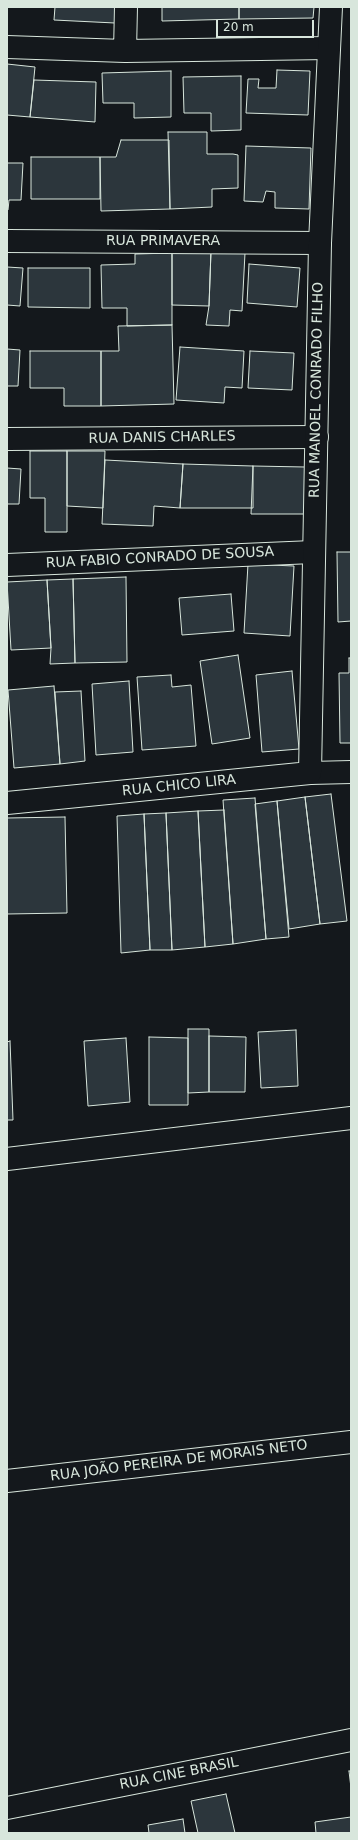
<!DOCTYPE html>
<meta charset="utf-8">
<style>
body{margin:0}
#map{position:relative;width:358px;height:1840px;overflow:hidden;background:#14181c;font-family:"DejaVu Sans",sans-serif}
canvas{display:block}
.frame{position:absolute;inset:0;border:8px solid #d8e6dc;pointer-events:none}
.scale{position:absolute;left:216px;top:20px;width:98px;height:18px;box-sizing:border-box;border:2px solid #d8e6dc;border-top:0;padding-left:5px;font-size:12px;line-height:14px;white-space:nowrap;color:#d8e6dc;-webkit-text-stroke:3px #14181c;paint-order:stroke}
</style>
<div id="map">
<canvas width="358" height="1840"></canvas>
<div class="frame"></div>
<div class="scale">20 m</div>
</div>
<script>
const g = document.querySelector('canvas').getContext('2d');
g.lineJoin = 'round';
function fillPath(path, color) {
  g.fillStyle = color;
  g.fill(path, 'evenodd');
}
function shape(rows) {
  const path = new Path2D();
  for (const r of rows) {
    path.moveTo(r[0], r[1]);
    for (let i = 2; i < r.length; i += 2) path.lineTo(r[i], r[i + 1]);
  }
  return path;
}
function trace(path, color, width, dash) {
  g.strokeStyle = color;
  g.lineWidth = width;
  g.lineCap = dash ? 'butt' : 'round';
  g.setLineDash(dash || []);
  g.stroke(path);
}
function drawText(font, color, halo, rows, align = 'center') {
  g.font = font + ' "DejaVu Sans",sans-serif';
  g.lineWidth = 3;
  g.setLineDash([]);
  g.textBaseline = 'middle';
  g.strokeStyle = halo;
  g.fillStyle = color;
  for (const [text, x, y, turn = 0] of rows) {
    g.save();
    g.translate(x, y);
    g.rotate((+turn || 0) * Math.PI / 180);
    g.textAlign = isNaN(turn) ? turn : align;
    if (halo) g.strokeText(text, 0, 0);
    g.fillText(text, 0, 0);
    g.restore();
  }
}
const building = shape([
 [55,7,116,7,115,23,54,20,55,7],
 [162,7,239,7,239,19,162,21,162,7],
 [239,7,314,7,313,18,239,19,239,7],
 [7,64,35,67,30,117,7,115,7,64],
 [277,70,310,71,308,115,246,113,248,79,259,79,258,88,276,88,277,70],
 [171,71,171,117,134,118,134,103,103,103,102,73,171,71],
 [241,76,241,130,211,131,211,113,184,113,183,77,241,76],
 [34,80,96,82,95,122,30,117,34,80],
 [168,132,207,132,207,154,233,154,238,155,238,188,212,189,212,207,170,209,168,132],
 [121,140,169,140,170,209,101,211,100,157,116,157,121,140],
 [246,146,311,148,309,209,275,208,275,192,266,191,263,202,244,201,246,146],
 [31,157,100,157,100,199,31,199,31,157],
 [7,163,23,163,21,200,9,200,8,210,7,210,7,163],
 [211,251,245,253,242,311,230,310,229,326,206,325,209,306,211,251],
 [211,251,209,306,172,305,172,253,211,251],
 [172,253,172,325,127,326,127,308,102,308,101,265,135,264,135,254,172,253],
 [249,264,300,268,297,307,247,303,249,264],
 [7,267,23,268,20,306,7,305,7,267],
 [28,268,90,268,90,308,28,307,28,268],
 [172,325,174,404,101,406,101,351,119,351,118,326,172,325],
 [180,347,244,351,242,388,225,387,224,403,176,400,180,347],
 [7,349,20,350,18,386,7,386,7,349],
 [30,351,101,351,101,406,64,406,64,388,30,388,30,351],
 [250,351,294,353,292,390,248,388,250,351],
 [30,451,67,451,67,532,45,532,45,498,30,498,30,451],
 [67,451,105,451,103,508,67,506,67,451],
 [105,460,183,464,180,508,154,506,153,526,102,524,105,460],
 [183,464,253,466,253,508,180,508,183,464],
 [253,466,305,467,305,514,251,514,253,466],
 [7,468,21,469,19,504,7,504,7,468],
 [337,552,351,552,351,621,338,622,337,552],
 [248,564,294,566,290,636,244,633,248,564],
 [126,577,127,662,75,663,73,579,126,577],
 [73,579,75,663,50,664,51,648,47,580,73,579],
 [47,580,51,648,11,650,7,582,47,580],
 [231,594,234,631,182,635,179,598,231,594],
 [238,655,250,738,212,744,200,661,238,655],
 [349,658,351,658,351,743,340,743,339,673,349,673,349,658],
 [292,671,299,749,262,752,256,675,292,671],
 [171,675,172,687,191,685,196,746,142,750,137,677,171,675],
 [129,681,133,752,96,755,92,684,129,681],
 [54,686,60,764,14,768,8,690,54,686],
 [81,691,85,761,60,764,55,692,81,691],
 [331,794,347,921,320,924,305,797,331,794],
 [305,797,320,924,289,929,277,801,305,797],
 [255,798,266,939,233,944,223,800,255,798],
 [277,801,289,937,266,939,255,804,277,801],
 [224,810,233,944,205,947,198,811,224,810],
 [198,811,205,947,172,950,166,813,198,811],
 [166,813,172,950,150,950,144,814,166,813],
 [144,814,150,950,121,953,117,816,144,814],
 [65,817,67,913,7,914,7,818,65,817],
 [188,1029,209,1029,209,1092,188,1093,188,1029],
 [296,1030,298,1086,261,1088,258,1032,296,1030],
 [209,1036,246,1037,245,1092,209,1092,209,1036],
 [149,1037,188,1038,188,1105,149,1105,149,1037],
 [126,1038,130,1102,88,1106,84,1041,126,1038],
 [10,1041,13,1120,7,1120,7,1042,10,1041],
 [349,1771,351,1771,351,1788,349,1771],
 [226,1794,235,1833,198,1833,191,1801,226,1794],
 [351,1817,351,1833,316,1833,315,1822,351,1817],
 [183,1819,185,1833,149,1833,148,1825,183,1819]
]);
fillPath(building, '#2c363c');
trace(building, '#d8e6dc', 1);
const minor = shape([
 [7,47,125,51,328,48],
 [125,51,126,7],
 [7,241,320,243],
 [7,439,317,437],
 [7,565,313,552],
 [310,773,351,772],
 [7,1159,351,1118],
 [7,1481,351,1442],
 [7,1808,351,1740]
]);
const tertiary = shape([
 [7,803,310,773,320,243,331,7]
]);
trace(minor, '#d8e6dc', 24);
trace(tertiary, '#d8e6dc', 24);
trace(minor, '#14181c', 22);
trace(tertiary, '#14181c', 22);
drawText('14px', '#d8e6dc', '#14181c', [
 ["RUA PRIMAVERA",163,241],
 ["RUA MANOEL CONRADO FILHO",317,390,-89],
 ["RUA DANIS CHARLES",162,438,-1],
 ["RUA FABIO CONRADO DE SOUSA",160,558,-3],
 ["RUA CHICO LIRA",179,786,-6],
 ["RUA JOÃO PEREIRA DE MORAIS NETO",179,1461,-7],
 ["RUA CINE BRASIL",179,1774,-11]
]);
</script>
